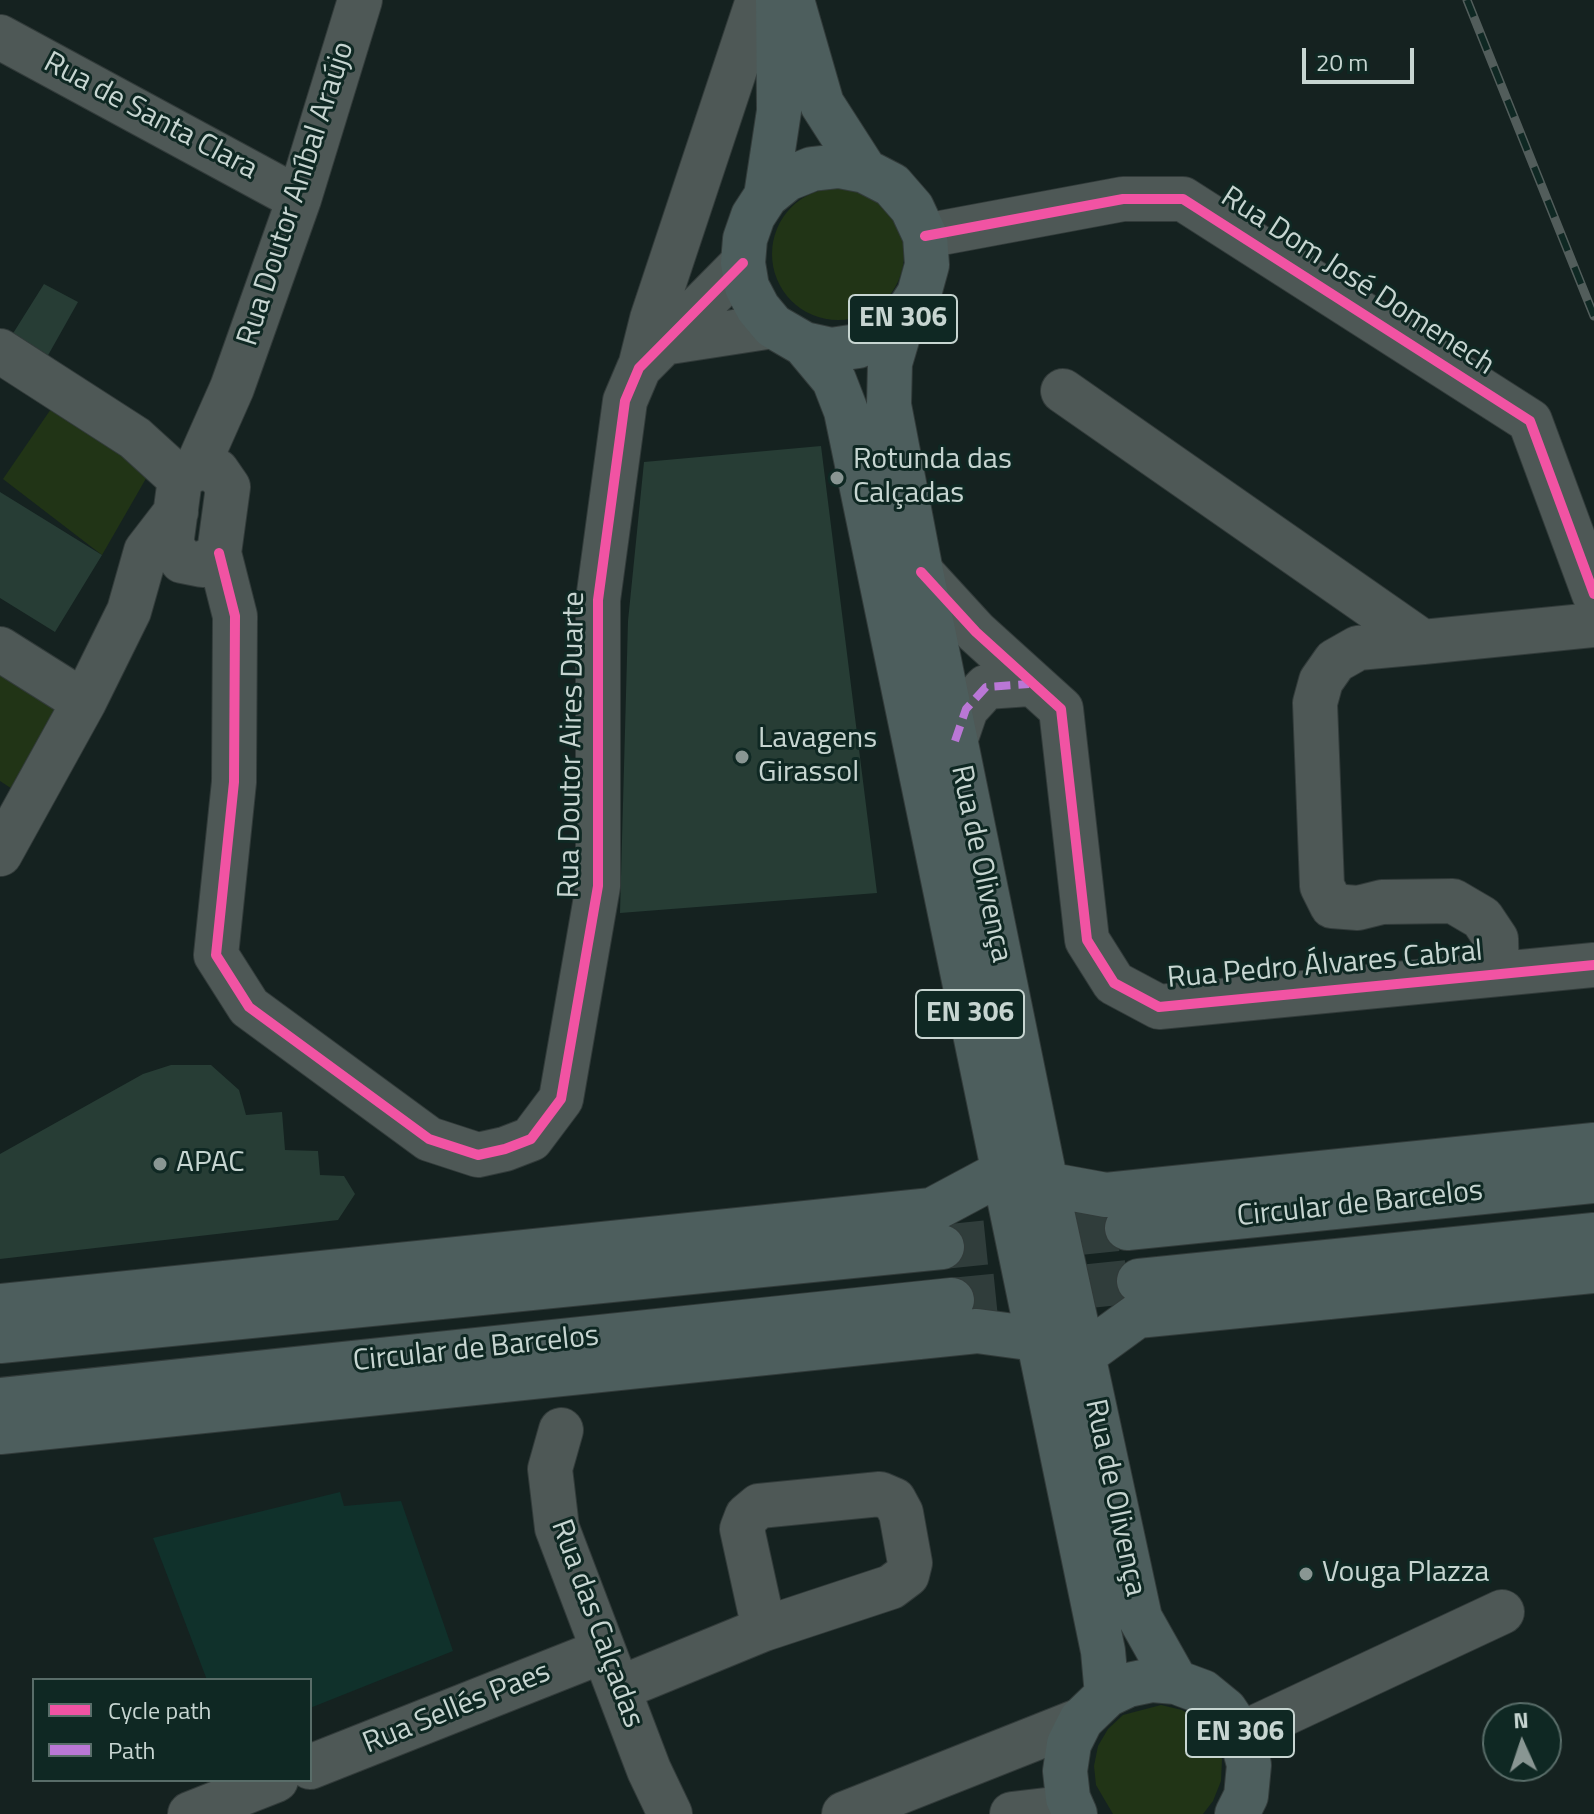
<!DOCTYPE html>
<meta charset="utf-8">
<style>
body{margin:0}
#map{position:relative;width:1594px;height:1814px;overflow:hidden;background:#152220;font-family:"Titillium Web",sans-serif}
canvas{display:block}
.legend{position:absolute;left:32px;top:1678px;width:280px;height:104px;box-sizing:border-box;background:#0f2823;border:2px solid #596d69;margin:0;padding:10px 14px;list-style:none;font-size:24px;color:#c7d5d1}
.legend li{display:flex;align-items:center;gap:16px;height:40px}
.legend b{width:40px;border:2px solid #596d69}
.north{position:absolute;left:1482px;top:1702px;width:80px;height:80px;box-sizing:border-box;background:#0f2823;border:2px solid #596d69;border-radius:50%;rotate:357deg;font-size:22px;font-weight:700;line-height:32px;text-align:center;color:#c7d5d1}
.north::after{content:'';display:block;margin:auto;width:28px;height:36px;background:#899693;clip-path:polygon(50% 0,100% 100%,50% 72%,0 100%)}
.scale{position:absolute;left:1302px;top:48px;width:112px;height:36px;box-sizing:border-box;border:4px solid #c7d5d1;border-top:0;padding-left:10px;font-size:24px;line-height:28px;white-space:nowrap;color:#c7d5d1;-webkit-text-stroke:6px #0f2823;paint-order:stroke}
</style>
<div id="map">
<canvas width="1594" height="1814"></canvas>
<ul class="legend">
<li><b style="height:10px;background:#f153a3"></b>Cycle path</li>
<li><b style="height:10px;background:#ba77d6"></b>Path</li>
</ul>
<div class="north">N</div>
<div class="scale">20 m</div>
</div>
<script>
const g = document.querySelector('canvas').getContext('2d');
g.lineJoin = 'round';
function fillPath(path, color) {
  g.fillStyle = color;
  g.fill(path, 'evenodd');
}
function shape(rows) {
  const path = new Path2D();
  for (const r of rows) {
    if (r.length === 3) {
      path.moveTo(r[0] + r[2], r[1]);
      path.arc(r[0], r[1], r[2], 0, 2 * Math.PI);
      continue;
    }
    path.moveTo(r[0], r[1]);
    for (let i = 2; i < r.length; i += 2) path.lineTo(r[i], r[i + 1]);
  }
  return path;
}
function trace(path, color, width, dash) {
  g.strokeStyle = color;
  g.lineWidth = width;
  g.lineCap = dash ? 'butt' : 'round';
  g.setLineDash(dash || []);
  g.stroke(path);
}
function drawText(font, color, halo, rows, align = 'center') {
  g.font = font + ' "Titillium Web",sans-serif';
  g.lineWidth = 6;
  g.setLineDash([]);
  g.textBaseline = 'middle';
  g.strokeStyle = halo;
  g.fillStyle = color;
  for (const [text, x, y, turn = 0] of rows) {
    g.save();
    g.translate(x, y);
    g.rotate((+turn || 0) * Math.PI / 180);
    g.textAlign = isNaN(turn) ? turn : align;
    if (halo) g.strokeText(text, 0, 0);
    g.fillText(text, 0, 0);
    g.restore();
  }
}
fillPath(shape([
 [340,1492,344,1506,401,1501,453,1651,310,1708,310,1680,207,1680,153,1538]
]), '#10312b');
fillPath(shape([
 [838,254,66],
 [53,406,148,475,102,555,3,479],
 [0,649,84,702,29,800,0,781],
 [1161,1705,1182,1710,1201,1721,1215,1738,1222,1759,1221,1781,1213,1801,1203,1814,1113,1814,1096,1785,1094,1766,1098,1746,1108,1729,1123,1715]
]), '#213416');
fillPath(shape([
 [44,284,78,302,42,366,7,343],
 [821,446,877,893,620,913,628,621,644,462],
 [0,492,102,555,55,632,0,598],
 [171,1065,211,1065,239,1090,246,1115,282,1112,285,1150,318,1151,320,1175,344,1176,355,1194,338,1220,0,1259,0,1154,143,1074]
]), '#273d35');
trace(shape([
 [942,1247,1127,1228],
 [952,1300,1139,1281]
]), '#303d3b', 44, [44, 22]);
const minor = shape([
 [0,37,299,199],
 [925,236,1123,199,1183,199,1530,421,1594,594],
 [663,343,773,326],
 [0,351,135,438,180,479],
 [641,363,652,319,758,0],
 [1063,391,1423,642,1594,625],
 [197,467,217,471,228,487,219,553,202,565,182,561,171,545,180,479,197,467,232,388,299,199,360,0],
 [219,553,235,616,234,782,216,955,249,1007,429,1139,478,1155,505,1149,531,1139,561,1099,598,886,598,600,625,401,639,368,743,263],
 [921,572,976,632,1061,709,1087,940,1114,983,1159,1007,1594,965],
 [1423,642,1358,648,1335,661,1321,681,1315,703,1322,886,1332,906,1358,908,1382,902,1453,901,1482,918,1496,939,1497,974],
 [0,649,84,702],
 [955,741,966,709,986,687,1029,684],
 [0,854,84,702,129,611,146,551,176,512],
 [561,1430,550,1469,557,1528,649,1770,670,1814],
 [620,1688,764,1629,891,1587,907,1575,910,1563,901,1513,894,1500,880,1494,759,1506,747,1516,742,1529,764,1629],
 [1241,1734,1502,1612],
 [310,1767,603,1651],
 [190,1814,276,1780],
 [844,1814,1081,1720],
 [1012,1814,1046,1810,1073,1814]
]);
const major = shape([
 [792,0,822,104,865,171],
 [766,196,787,179,812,169,839,166,865,171,892,185,912,208,925,236,927,265,919,294,903,319,882,336,858,346,831,350,804,344,773,326,758,308,747,287,743,263,745,239,753,216,766,196,779,111,778,0],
 [903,319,890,363,889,405,921,572,1046,1184,1140,1618,1176,1682],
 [804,344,834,380,846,411,1103,1651,1107,1695],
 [1046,1184,1106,1195,1594,1145],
 [1127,1228,1594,1181],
 [1139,1281,1594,1235],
 [0,1306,932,1210,1003,1172],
 [0,1341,942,1247],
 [1082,1356,1137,1316,1594,1271],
 [0,1400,952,1300],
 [0,1432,977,1331,1036,1339],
 [1075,1814,1068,1798,1065,1771,1069,1744,1081,1720,1107,1695,1128,1685,1152,1680,1176,1682,1203,1692,1225,1710,1241,1734,1249,1765,1246,1796,1237,1814]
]);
trace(minor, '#323b3a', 46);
trace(major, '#323b3a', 46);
trace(minor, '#4e5856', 44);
trace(major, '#4d5e5d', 44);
const rail = shape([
 [1467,0,1594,316]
]);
trace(rail, '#525d5b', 9);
trace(rail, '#0f2823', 6, [18]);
trace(shape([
 [955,741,966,709,986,687,1029,684]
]), '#ba77d6', 8, [16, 8]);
trace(shape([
 [925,236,1123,199,1183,199,1530,421,1594,594],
 [219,553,235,616,234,782,216,955,249,1007,429,1139,478,1155,505,1149,531,1139,561,1099,598,886,598,600,625,401,639,368,743,263],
 [921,572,976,632,1061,709,1087,940,1114,983,1159,1007,1594,965]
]), '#f153a3', 10);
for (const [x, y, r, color] of [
 [837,478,8,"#899693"],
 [742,757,8,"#899693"],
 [160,1164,8,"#899693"],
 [1306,1574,8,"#899693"]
]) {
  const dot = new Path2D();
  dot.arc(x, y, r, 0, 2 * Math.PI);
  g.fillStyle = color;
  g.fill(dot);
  trace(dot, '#0f2823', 3);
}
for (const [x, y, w] of [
 [903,319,108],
 [970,1014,108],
 [1240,1733,108]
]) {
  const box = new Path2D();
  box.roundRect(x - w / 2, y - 24, w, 48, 6);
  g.fillStyle = '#0f2823';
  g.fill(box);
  trace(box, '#c7d5d1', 2);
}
drawText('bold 28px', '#c7d5d1', null, [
 ["EN 306",903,319],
 ["EN 306",970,1014],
 ["EN 306",1240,1733]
]);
drawText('30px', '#c7d5d1', '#0f2823', [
 ["Rua de Santa Clara",150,117,28],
 ["Rua Doutor Aníbal Araújo",297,194,-72],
 ["Rua Dom José Domenech",1357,282,33],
 ["Rua Doutor Aires Duarte",573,745,-89],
 ["Rua de Olivença",980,864,78],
 ["Rua Pedro Álvares Cabral",1325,966,-5],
 ["Circular de Barcelos",1360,1205,-6],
 ["Circular de Barcelos",476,1350,-6],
 ["Rua de Olivença",1114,1498,78],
 ["Rua das Calçadas",596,1624,70],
 ["Rua Sellés Paes",457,1709,-22]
]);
drawText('30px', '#c7d5d1', '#0f2823', [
 ["Rotunda das",853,461],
 ["Calçadas",853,495],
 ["Lavagens",758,740],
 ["Girassol",758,774],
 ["APAC",176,1164],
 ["Vouga Plazza",1322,1574]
], 'left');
</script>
